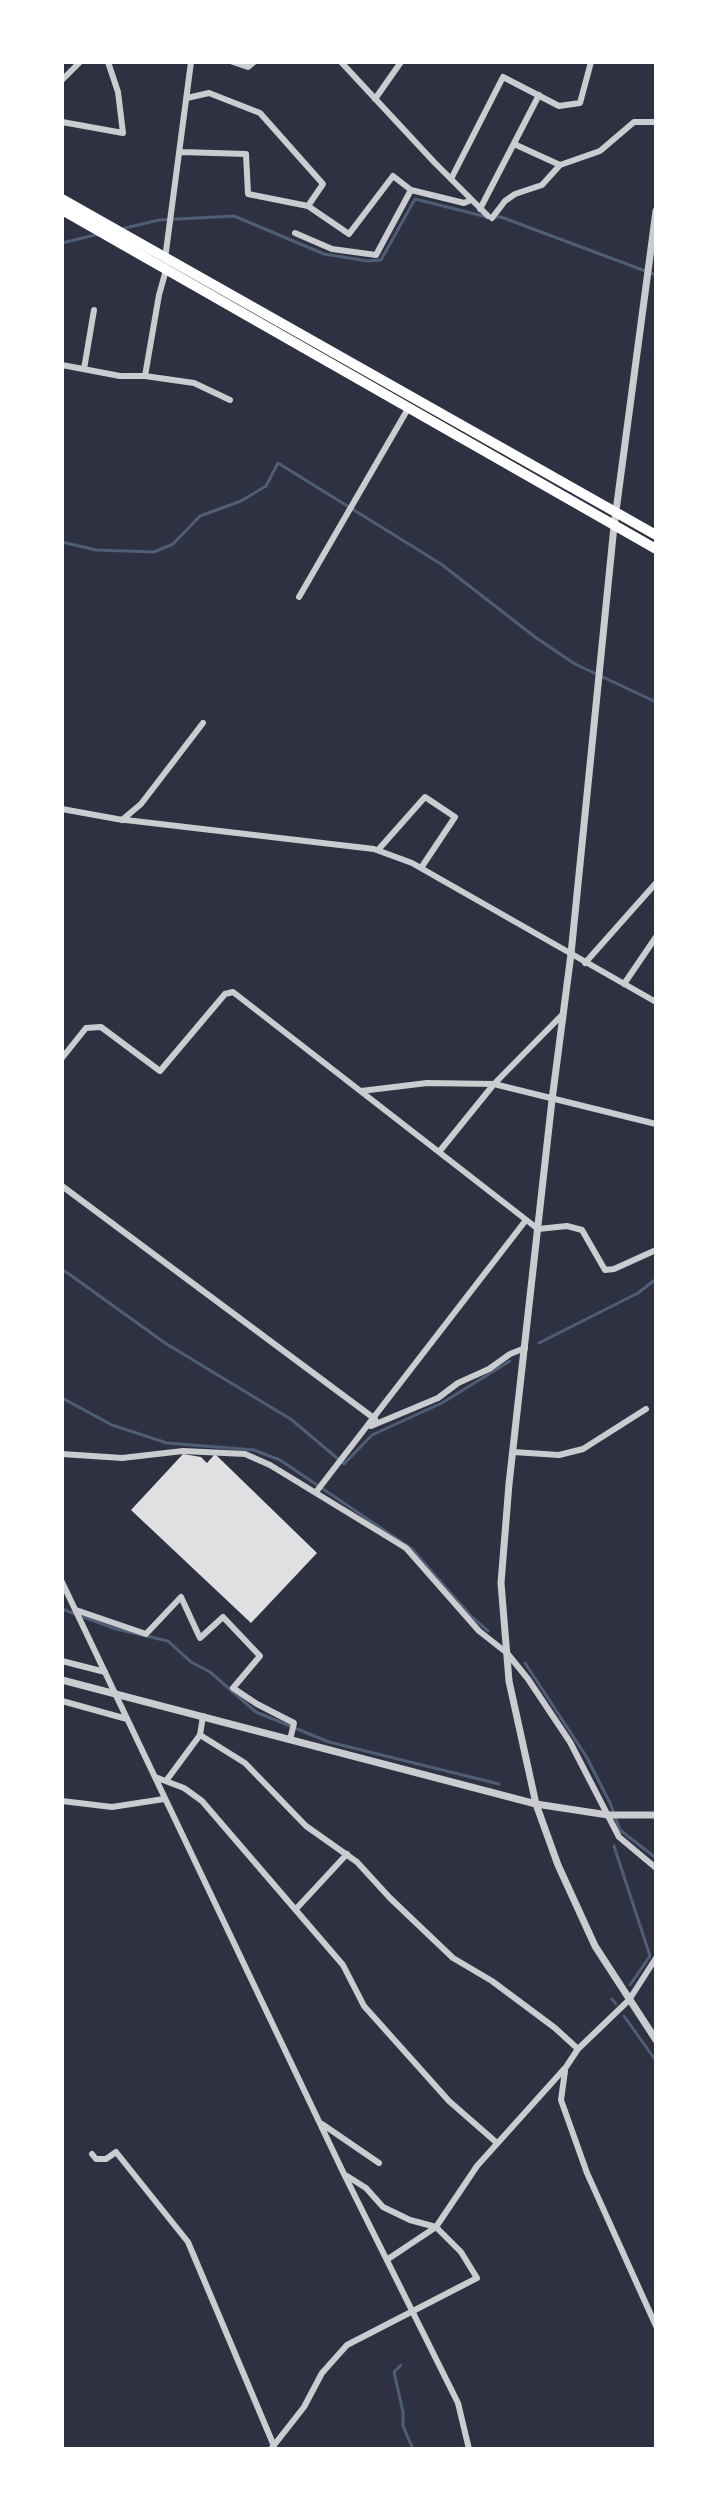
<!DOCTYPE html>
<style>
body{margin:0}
#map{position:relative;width:718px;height:2511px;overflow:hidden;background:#2d3142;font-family:Figtree,sans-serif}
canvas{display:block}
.frame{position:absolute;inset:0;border:64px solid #fff;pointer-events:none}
</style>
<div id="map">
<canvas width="718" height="2511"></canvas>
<div class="frame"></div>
</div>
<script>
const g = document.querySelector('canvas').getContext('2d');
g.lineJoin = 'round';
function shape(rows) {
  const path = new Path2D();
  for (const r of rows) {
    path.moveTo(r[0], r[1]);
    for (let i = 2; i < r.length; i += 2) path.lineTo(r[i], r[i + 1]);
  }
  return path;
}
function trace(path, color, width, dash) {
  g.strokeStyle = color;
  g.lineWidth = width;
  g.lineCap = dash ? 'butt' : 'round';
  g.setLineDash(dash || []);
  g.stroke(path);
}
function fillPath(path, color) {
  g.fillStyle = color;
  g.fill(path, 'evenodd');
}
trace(shape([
 [494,217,501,217,656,275],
 [121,229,159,220,234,216,324,254,368,261,381,260,415,199,487,217],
 [62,243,99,234],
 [62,542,96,550,154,552,173,544,200,516,241,501,266,486,278,463,441,564,535,637,575,664,656,702],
 [62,1269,165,1343,292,1420,344,1464,372,1435,442,1403,510,1361],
 [539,1343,638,1293,656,1279],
 [62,1398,112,1425,167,1443,254,1450,280,1460,412,1549,470,1615,488,1631],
 [62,1609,116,1629,168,1641,191,1662,210,1672,256,1712,329,1742,499,1784],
 [525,1663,586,1756,610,1803,620,1830,656,1858],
 [614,1846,650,1956,630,1985],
 [612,1999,616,2004],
 [624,2016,656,2061],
 [401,2365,394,2372,403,2412,403,2426,413,2449]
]), '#4f5d75', 3);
fillPath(shape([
 [183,1454,201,1457,207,1463,215,1454,317,1553,251,1623,131,1510]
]), '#e0e0e3');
trace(shape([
 [233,62,248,67,254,62],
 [341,62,434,162,488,216],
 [62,80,80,62],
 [187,98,209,93,260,113,323,184,308,206],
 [375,99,401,62],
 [62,122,123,133,118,92,108,62],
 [181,152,246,154,248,194,308,206,349,234,393,176,411,190,464,203,471,200],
 [560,165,600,151,634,122,656,122],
 [451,179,503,77,559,106,580,103,591,62],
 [480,209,539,95],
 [492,218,505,201,515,194,542,185,560,165,514,144],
 [295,233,332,249,376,255,411,190],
 [165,259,191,62],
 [62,365,120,376,145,376,159,295,166,270],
 [84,369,94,310],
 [145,376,194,383,230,400],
 [299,597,409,407],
 [62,809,117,819,374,849,412,863,656,1002],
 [122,820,141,804,203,723],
 [378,850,425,797,455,817,421,868],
 [585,963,656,883],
 [624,984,656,937],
 [62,1058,86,1028,101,1027,160,1071,225,994,233,992,538,1229,567,1226,582,1230,605,1270,614,1269,656,1250],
 [361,1091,427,1083,494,1084,656,1124],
 [439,1152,494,1084,563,1014],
 [62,1186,375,1419],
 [371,1426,438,1398,458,1383,489,1369,510,1354,525,1348],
 [513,1452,559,1455,583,1449,646,1409],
 [62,1454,122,1458,183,1451,245,1454,270,1465,406,1548,479,1631,507,1653,528,1679,570,1742,619,1837,656,1868],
 [316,1492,526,1220],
 [62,1582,344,2174,458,2403,469,2449],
 [76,1610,146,1634,181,1597,200,1638,223,1617,260,1656,233,1688,257,1704,294,1723,290,1740],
 [62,1661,105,1672],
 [62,1701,127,1719],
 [203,1716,200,1735,245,1763,306,1826,357,1862,390,1898,453,1958,492,1981,555,2028,578,2049],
 [155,1777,184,1788,202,1801,343,1965,364,2006,449,2101,497,2143],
 [166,1781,200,1735],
 [62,1801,112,1807,164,1799],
 [296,1909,347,1854],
 [565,2071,561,2100,587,2173,656,2326],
 [322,2124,379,2163],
 [92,2154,96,2159,106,2159,116,2152,188,2242,274,2446],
 [388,2259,436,2227,477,2166,566,2067,578,2049,629,2000,656,1958],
 [271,2449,304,2407,322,2373,347,2345,477,2278,461,2252,436,2227,410,2220,383,2207,366,2188,347,2176]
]), '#caccd0', 6);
trace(shape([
 [656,211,614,526,571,954,552,1100,509,1484,501,1583,509,1681,536,1804,558,1865,595,1946,656,2040],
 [62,1680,536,1804,608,1815,656,1815]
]), '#caccd0', 7);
trace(shape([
 [62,199,656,535],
 [62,210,656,549]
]), '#fff', 10);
</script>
